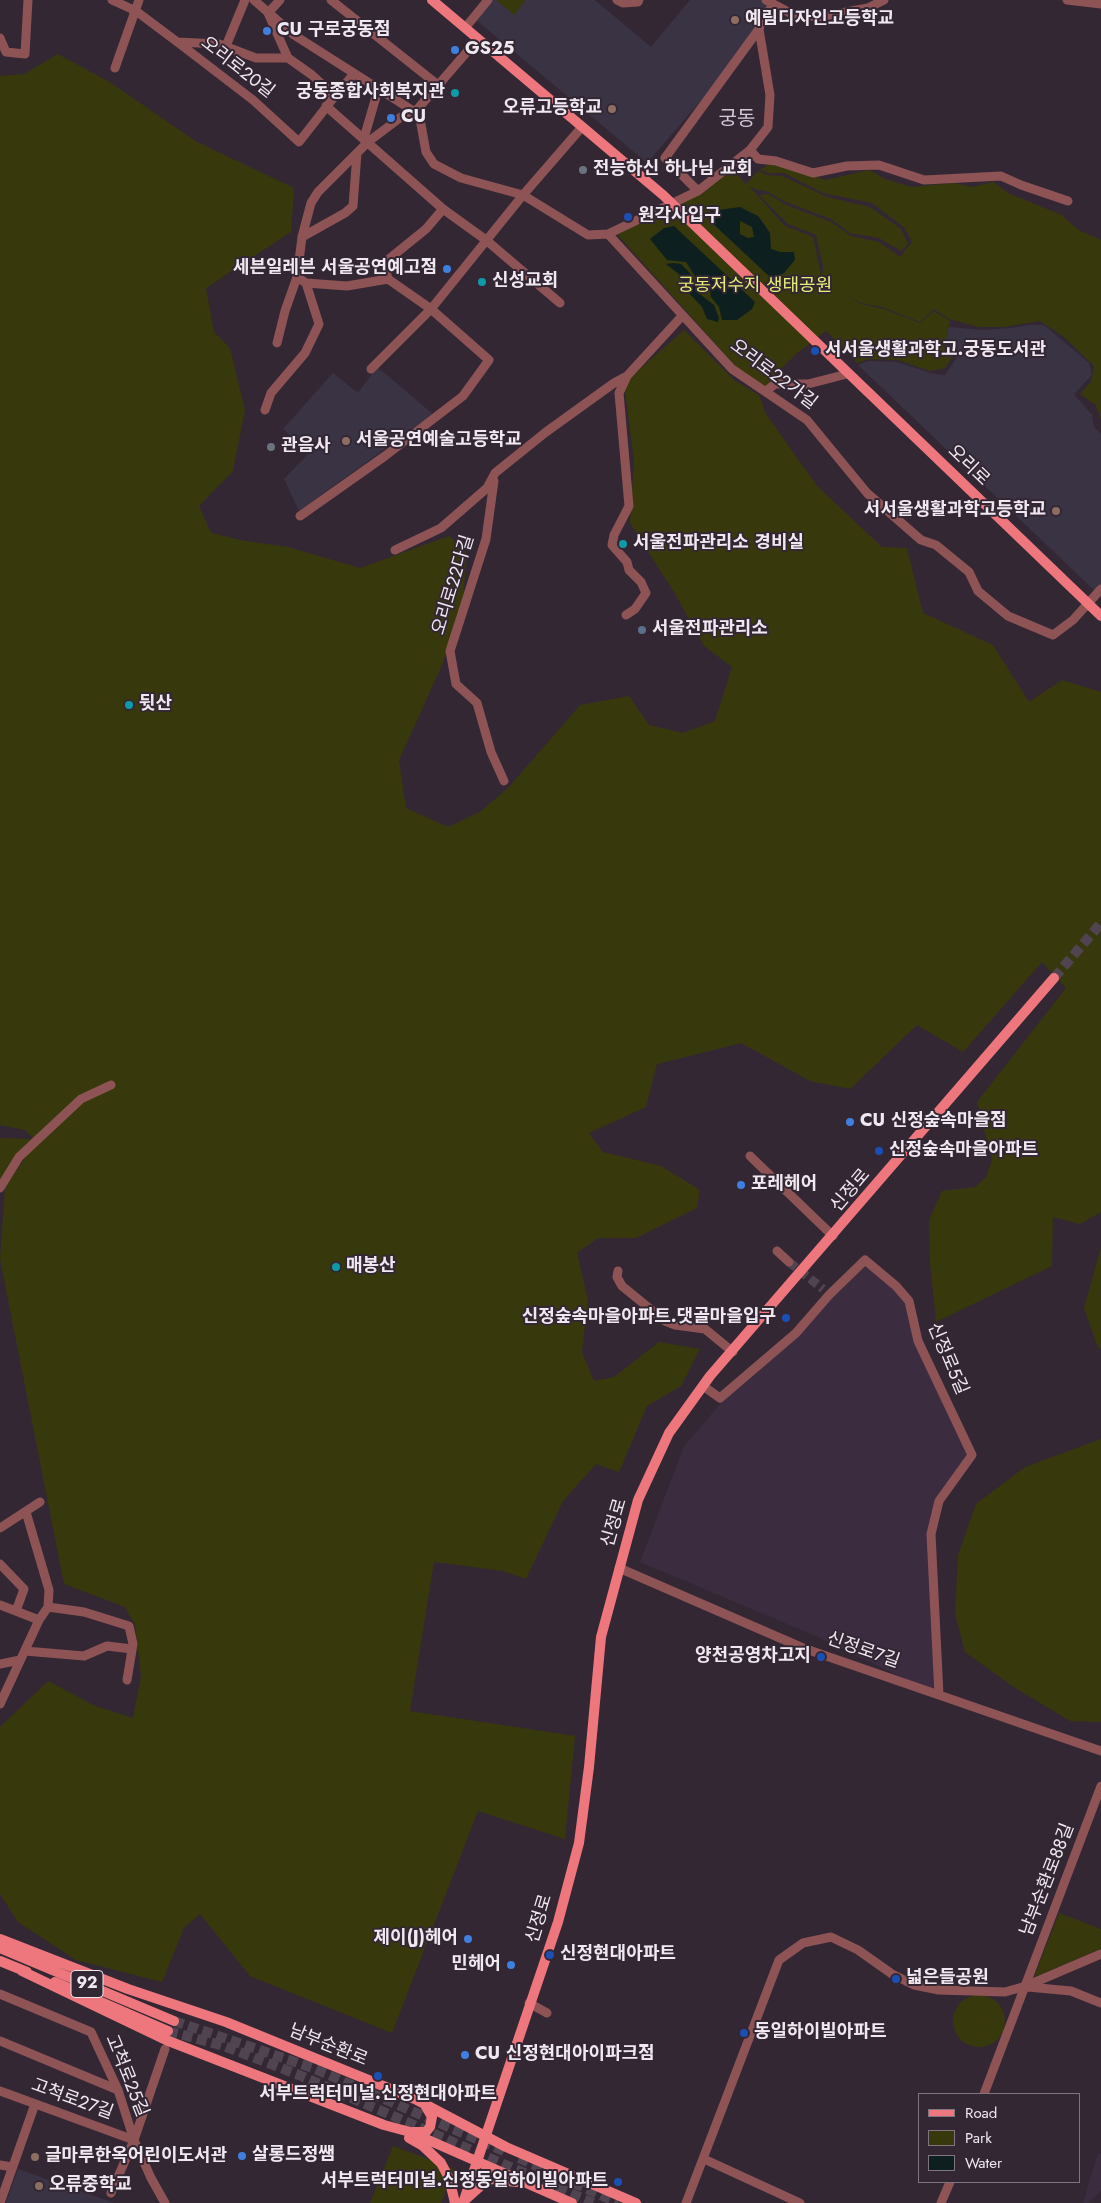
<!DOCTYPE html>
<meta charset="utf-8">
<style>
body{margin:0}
#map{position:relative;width:1101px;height:2203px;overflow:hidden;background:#332734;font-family:Jost,sans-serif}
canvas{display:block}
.legend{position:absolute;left:918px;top:2093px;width:162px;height:90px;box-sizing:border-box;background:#332734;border:1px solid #7f7480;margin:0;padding:6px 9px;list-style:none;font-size:15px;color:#f0e8f1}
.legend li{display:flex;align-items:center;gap:10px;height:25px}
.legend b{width:25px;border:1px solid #7f7480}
</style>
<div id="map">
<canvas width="1101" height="2203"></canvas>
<ul class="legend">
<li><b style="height:6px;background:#ee777d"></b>Road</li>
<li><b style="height:14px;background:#37390c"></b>Park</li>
<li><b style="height:14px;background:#0e1f1f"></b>Water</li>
</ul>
</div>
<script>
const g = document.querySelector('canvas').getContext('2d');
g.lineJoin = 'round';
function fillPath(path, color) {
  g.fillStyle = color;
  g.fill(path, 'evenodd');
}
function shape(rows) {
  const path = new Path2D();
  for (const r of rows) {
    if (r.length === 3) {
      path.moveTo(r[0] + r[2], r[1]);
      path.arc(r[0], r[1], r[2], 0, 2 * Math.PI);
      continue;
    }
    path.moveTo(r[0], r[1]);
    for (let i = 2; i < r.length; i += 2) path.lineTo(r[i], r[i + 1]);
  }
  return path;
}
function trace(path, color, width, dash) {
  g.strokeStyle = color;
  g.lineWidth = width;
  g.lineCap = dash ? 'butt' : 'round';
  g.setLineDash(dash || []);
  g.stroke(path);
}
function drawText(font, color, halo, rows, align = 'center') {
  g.font = font + ' Jost,"Noto Sans KR",sans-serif';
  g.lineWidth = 4;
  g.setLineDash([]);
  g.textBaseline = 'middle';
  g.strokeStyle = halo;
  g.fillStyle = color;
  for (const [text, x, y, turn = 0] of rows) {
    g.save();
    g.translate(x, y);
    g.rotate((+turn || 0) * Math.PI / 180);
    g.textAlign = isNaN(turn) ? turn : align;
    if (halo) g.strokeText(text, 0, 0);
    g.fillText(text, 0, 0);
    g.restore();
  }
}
fillPath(shape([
 [865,1260,909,1301,918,1341,972,1455,939,1501,931,1534,939,1695,811,1634,640,1562,684,1446,738,1383,796,1333],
 [1098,2153,1101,2154,1101,2191,1088,2203,1083,2203]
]), '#3c2c3f');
fillPath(shape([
 [488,0,595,0,651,47,690,0,766,0,773,5,742,53,647,163,474,18],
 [1028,325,1044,325,1089,363,1092,375,1074,394,1092,415,1094,427,1101,434,1101,589,1097,593,858,365,868,361,897,362,930,373,945,375,957,357,945,347,949,327,983,330,1012,328],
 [377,367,433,414,299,511,284,479,309,453,283,429,333,373,358,393],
 [18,2169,114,2203,115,2203,6,2203]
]), '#3a3344');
fillPath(shape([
 [496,0,526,0,514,15],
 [58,54,111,83,197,142,294,188,291,232,206,288,214,332,230,348,245,410,233,471,199,506,211,533,245,541,288,547,360,568,449,536,467,553,463,596,443,663,399,760,406,808,448,827,480,812,509,787,580,705,629,696,649,725,683,733,715,721,732,667,704,646,674,592,630,523,634,461,624,383,684,330,734,380,759,395,766,414,817,486,882,547,907,548,923,613,993,645,1029,702,1062,680,1101,692,1101,921,1082,942,1101,922,1101,1212,1080,1224,1053,1217,1052,1266,936,1322,930,1263,929,1220,942,1191,975,1187,986,1177,992,1160,977,1102,1066,988,1042,962,963,1052,917,1025,850,1089,810,1081,741,1043,657,1064,646,1107,589,1133,603,1152,661,1166,700,1190,697,1208,636,1238,598,1238,577,1253,588,1300,582,1352,594,1381,614,1377,659,1342,700,1349,681,1386,647,1406,619,1472,596,1464,563,1501,526,1579,503,1571,434,1562,410,1711,575,1736,565,1839,478,1811,392,2033,250,1976,200,1914,184,1928,162,1982,76,1960,18,1922,0,1894,0,1727,48,1681,95,1706,133,1718,141,1676,135,1625,125,1607,64,1584,0,1259,5,1187,30,1150,8,1176,0,1192,0,1138,34,1139,25,1130,0,1125,0,76,24,74],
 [771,163,826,180,869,170,885,179,912,187,954,183,973,187,993,182,1010,194,1062,215,1078,230,1101,240,1101,420,1096,405,1080,394,1091,382,1094,366,1064,337,1040,321,1003,327,979,327,949,319,934,309,920,322,883,307,860,303,843,292,860,304,884,309,920,323,934,311,950,321,944,348,953,356,945,368,930,371,898,360,869,359,858,363,826,331,796,354,778,372,784,381,765,389,739,370,617,234,703,193,731,168,746,184,758,171,767,175,782,176,827,197,870,207,901,229,908,244,901,251,879,238,850,233,831,219,786,202,766,191,757,190,749,186,785,226,813,237,822,279,823,266,816,235,788,224,759,195,768,194,786,205,831,222,851,236,879,242,900,257,912,242,905,228,872,203,823,193,784,173,769,173,760,170],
 [1101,1247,1101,1349,1098,1348,1084,1308],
 [1101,1439,1101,1722,1070,1721,1012,1686,965,1652,955,1613,958,1555,976,1504,1025,1467],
 [1059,1913,1101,1929,1101,1949,1034,1977],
 [979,2021,26],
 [393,2146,454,2169,441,2203,370,2203]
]), '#37390c');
fillPath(shape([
 [740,207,758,216,764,224,770,233,771,249,781,252,794,252,795,260,784,273,772,279,709,220,708,215,711,211],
 [740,221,752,227,754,237,748,238,740,234],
 [674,226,755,302,752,309,737,320,722,320,719,307,711,297,709,282,696,278,686,262,667,260,650,239,664,228],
 [674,263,681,264,687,270,693,277,697,292,714,305,719,318,718,322,707,319,702,307,687,291,680,275,666,264]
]), '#0e1f1f');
trace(shape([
 [789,1262,823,1289]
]), '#4f4450', 9, [9, 4.5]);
trace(shape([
 [1054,978,1101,923],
 [174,2021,313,2068,506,2152],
 [168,2031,224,2046,299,2075,593,2203],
 [519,2158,618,2203]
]), '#4f4450', 10, [10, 5]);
trace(shape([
 [112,0,136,11,180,44,253,100,299,142,335,96,312,75,288,58,268,13,280,0],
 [254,0,294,35,415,112,420,119,426,152,434,164,461,178,523,195,588,235,608,234,732,369,807,420,867,493,921,540,936,545,969,572,978,591,1008,616,1053,635,1073,620,1101,589],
 [331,0,438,85],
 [617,0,623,3,638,2,639,0],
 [766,0,792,14,819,17,868,8,884,0],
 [1067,0,1101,4],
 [465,28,488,0],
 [0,38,6,52,25,54,28,0],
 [177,42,219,44,256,58,288,58],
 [226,46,245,0],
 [115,68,139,0],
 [335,96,353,75],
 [326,106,443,209,486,240,560,303],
 [364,138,378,90],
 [750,150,758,159,776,161,813,173,847,166,879,165,924,180,1001,176,1021,185,1068,201],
 [698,191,665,158,759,29],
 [608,234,698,191,750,150,768,127,770,95,759,29,762,21,773,5],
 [302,237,345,213,353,206,357,153],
 [306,283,347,286,388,279],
 [277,343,285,311,297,277],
 [371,369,431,309,523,195,582,127],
 [766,391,775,384,808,384,847,374],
 [265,410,271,393,305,353,319,324,306,283,297,277,302,237,311,203,318,192,368,142,401,117,415,112,478,39],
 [494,481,486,539,450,651,456,684,477,703,491,752,504,781],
 [300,516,385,456,463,396,489,360,431,309,388,279,384,263,426,229,443,209],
 [395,550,441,528,487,488,495,473,546,432,614,383,627,376,682,316],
 [626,615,635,609,646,593,641,582,629,570,627,562,612,545,614,535,629,506,619,393,627,376],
 [750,1156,833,1236],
 [0,1188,19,1157,81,1099,111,1085],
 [777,1251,789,1262],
 [618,1271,617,1277,622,1286,665,1321,675,1325,705,1329,733,1352],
 [703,1386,720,1398,796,1333,829,1295,865,1260,896,1286,909,1301,918,1341,972,1455,939,1501,931,1534,939,1695],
 [26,1512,49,1590,48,1607],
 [0,1528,40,1502],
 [0,1564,24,1589,16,1611],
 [619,1568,803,1648,1101,1751],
 [0,1605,39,1620],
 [25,1651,84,1656,107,1646,132,1649],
 [0,1664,20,1660],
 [0,1704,39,1620,48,1607,84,1612,129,1626,133,1644,127,1680],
 [1028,1987,1071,1991,1101,2003],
 [0,1994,91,2032,118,2090,134,2140,151,2178,165,2203],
 [529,2003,547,2013],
 [0,2041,118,2090],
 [0,2091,134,2140],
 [984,2094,1101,1786],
 [704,2159,800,2203],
 [0,2165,12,2167],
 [111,2193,134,2140,165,2049],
 [0,2203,35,2104],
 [686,2203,779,1960,803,1943,831,1937,858,1950,892,1974,914,1985,939,1990,1005,1992,1026,1986,1101,1954],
 [941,2203,950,2182]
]), '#8e5455', 9);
trace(shape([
 [432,0,663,195,1101,616],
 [0,1939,128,1989,226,2022,415,2099,506,2147,636,2203],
 [0,1948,174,2021],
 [0,1961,27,1972],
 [22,1971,166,2040,384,2125,410,2132,572,2203],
 [55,1982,168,2031],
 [413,2132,426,2132,430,2127,432,2117,425,2105],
 [409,2138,423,2146,441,2163,449,2178,455,2203],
 [466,2199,486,2181,492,2179,516,2182],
 [463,2203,558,1922,579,1843,589,1767,601,1637,638,1500,669,1433,710,1376,1054,978]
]), '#ee777d', 10);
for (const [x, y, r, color] of [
 [735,20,5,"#8d6e63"],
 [267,31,5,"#3f7fe0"],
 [455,50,5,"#3f7fe0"],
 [455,93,5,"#0f9aa8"],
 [612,109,5,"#8d6e63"],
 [391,118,5,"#3f7fe0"],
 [583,170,5,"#6b7280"],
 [628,217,5,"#1a4fb4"],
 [447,269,5,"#3f7fe0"],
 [482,282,5,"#0f9aa8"],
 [815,351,5,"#1a4fb4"],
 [346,441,5,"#8d6e63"],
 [271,447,5,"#6b7280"],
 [1056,511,5,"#8d6e63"],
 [623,544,5,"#0f9aa8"],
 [642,630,5,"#5c6f8a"],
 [129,705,5,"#0f9aa8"],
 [850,1122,5,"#3f7fe0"],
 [879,1151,5,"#1a4fb4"],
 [741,1185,5,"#3f7fe0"],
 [336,1267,5,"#0f9aa8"],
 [786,1318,5,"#1a4fb4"],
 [821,1657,5,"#1a4fb4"],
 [468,1939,5,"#3f7fe0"],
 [550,1955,5,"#1a4fb4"],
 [511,1965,5,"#3f7fe0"],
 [896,1979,5,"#1a4fb4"],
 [744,2033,5,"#1a4fb4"],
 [465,2055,5,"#3f7fe0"],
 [378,2076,5,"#1a4fb4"],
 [242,2156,5,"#3f7fe0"],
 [35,2157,5,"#8d6e63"],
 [618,2182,5,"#1a4fb4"],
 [39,2186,5,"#8d6e63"]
]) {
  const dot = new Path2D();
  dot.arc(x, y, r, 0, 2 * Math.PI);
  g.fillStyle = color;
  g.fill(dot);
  trace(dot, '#332734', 2);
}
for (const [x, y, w] of [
 [87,1984,32]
]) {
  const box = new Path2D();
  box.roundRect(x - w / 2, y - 13.5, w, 27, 4);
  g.fillStyle = '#332734';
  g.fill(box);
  trace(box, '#f0e8f1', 1);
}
drawText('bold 16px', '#f0e8f1', null, [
 ["92",87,1984]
]);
drawText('bold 18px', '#f0e8f1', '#332734', [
 ["예림디자인고등학교",745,20],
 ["CU 구로궁동점",277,31],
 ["GS25",465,50],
 ["궁동종합사회복지관",445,93,"right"],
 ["오류고등학교",602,109,"right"],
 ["CU",401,118],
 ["전능하신 하나님 교회",593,170],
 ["원각사입구",638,217],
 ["세븐일레븐 서울공연예고점",437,269,"right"],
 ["신성교회",492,282],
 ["서서울생활과학고.궁동도서관",825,351],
 ["서울공연예술고등학교",356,441],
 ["관음사",281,447],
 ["서서울생활과학고등학교",1046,511,"right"],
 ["서울전파관리소 경비실",633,544],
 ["서울전파관리소",652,630],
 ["뒷산",139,705],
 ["CU 신정숲속마을점",860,1122],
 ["신정숲속마을아파트",889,1151],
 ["포레헤어",751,1185],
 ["매봉산",346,1267],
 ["신정숲속마을아파트.댓골마을입구",776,1318,"right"],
 ["양천공영차고지",811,1657,"right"],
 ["제이(J)헤어",458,1939,"right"],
 ["신정현대아파트",560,1955],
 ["민헤어",501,1965,"right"],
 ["넓은들공원",906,1979],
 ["동일하이빌아파트",754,2033],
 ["CU 신정현대아이파크점",475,2055],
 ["서부트럭터미널.신정현대아파트",378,2095,"center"],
 ["살롱드정쌤",252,2156],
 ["글마루한옥어린이도서관",45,2157],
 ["서부트럭터미널.신정동일하이빌아파트",608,2182,"right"],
 ["오류중학교",49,2186]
], 'left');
drawText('18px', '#f0e8f1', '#332734', [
 ["오리로20길",237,68,38],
 ["오리로22가길",773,375,37],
 ["오리로",968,466,44],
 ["오리로22다길",454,585,-73],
 ["신정로",851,1191,-50],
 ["신정로5길",947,1359,67],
 ["신정로",615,1523,-74],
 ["신정로7길",863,1651,19],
 ["남부순환로88길",1048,1880,-69],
 ["신정로",540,1919,-73],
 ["남부순환로",328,2046,22],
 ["고척로25길",126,2076,68],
 ["고척로27길",72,2100,20]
]);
drawText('18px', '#e7ee78', '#332734', [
 ["궁동저수지 생태공원",755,287]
]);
drawText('20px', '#d7c8d9', '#332734', [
 ["궁동",737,120]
]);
</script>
